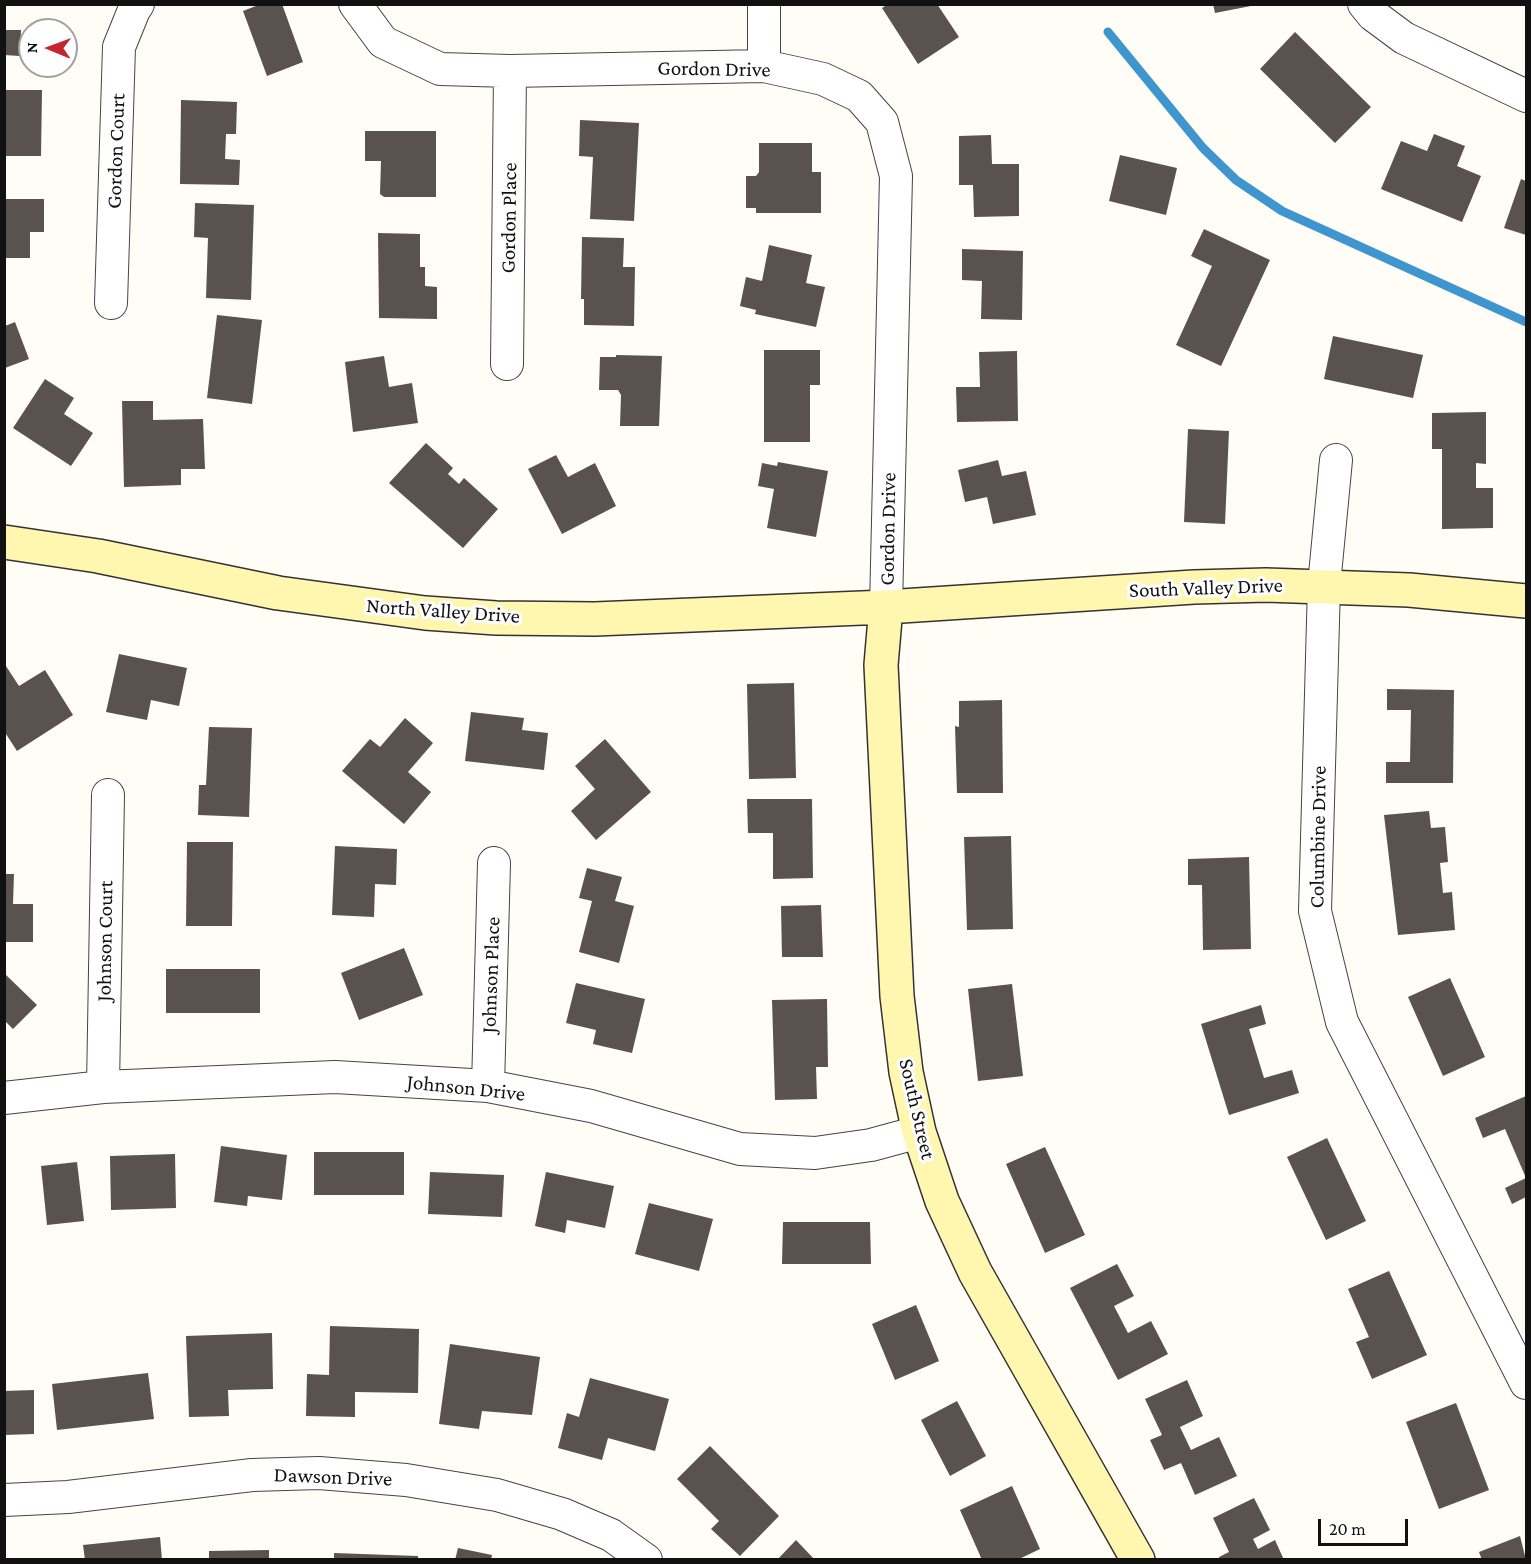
<!DOCTYPE html>
<style>
body{margin:0}
#map{position:relative;width:1531px;height:1564px;overflow:hidden;background:#fffdf5;font-family:"Crimson Pro",serif}
canvas{display:block}
.frame{position:absolute;inset:0;border:6px solid #111;pointer-events:none}
.north{position:absolute;left:18px;top:18px;width:60px;height:60px;box-sizing:border-box;background:#fff;border:2px solid #a0a0a0;border-radius:50%;rotate:271deg;font-size:16px;font-weight:700;line-height:24px;text-align:center;color:#111}
.north::after{content:'';display:block;margin:auto;width:21px;height:27px;background:#c4262e;clip-path:polygon(50% 0,100% 100%,50% 72%,0 100%)}
.scale{position:absolute;left:1318px;top:1519px;width:90px;height:27px;box-sizing:border-box;border:3px solid #111;border-top:0;padding-left:8px;font-size:18px;line-height:21px;white-space:nowrap;color:#111;-webkit-text-stroke:4px #fff;paint-order:stroke}
</style>
<div id="map">
<canvas width="1531" height="1564"></canvas>
<div class="frame"></div>
<div class="north">N</div>
<div class="scale">20 m</div>
</div>
<script>
const g = document.querySelector('canvas').getContext('2d');
g.lineJoin = 'round';
function shape(rows) {
  const path = new Path2D();
  for (const r of rows) {
    path.moveTo(r[0], r[1]);
    for (let i = 2; i < r.length; i += 2) path.lineTo(r[i], r[i + 1]);
  }
  return path;
}
function trace(path, color, width, dash) {
  g.strokeStyle = color;
  g.lineWidth = width;
  g.lineCap = dash ? 'butt' : 'round';
  g.setLineDash(dash || []);
  g.stroke(path);
}
function fillPath(path, color) {
  g.fillStyle = color;
  g.fill(path, 'evenodd');
}
function drawText(font, color, halo, rows, align = 'center') {
  g.font = font + ' "Crimson Pro",serif';
  g.lineWidth = 6;
  g.setLineDash([]);
  g.textBaseline = 'middle';
  g.strokeStyle = halo;
  g.fillStyle = color;
  for (const [text, x, y, turn = 0] of rows) {
    g.save();
    g.translate(x, y);
    g.rotate((+turn || 0) * Math.PI / 180);
    g.textAlign = isNaN(turn) ? turn : align;
    if (halo) g.strokeText(text, 0, 0);
    g.fillText(text, 0, 0);
    g.restore();
  }
}
trace(shape([
 [1108,32,1203,148,1236,180,1282,211,1526,322]
]), '#3f96cf', 9);
fillPath(shape([
 [261,4,282,4,303,62,267,76,243,11],
 [888,4,937,4,959,37,918,64,882,8],
 [1213,4,1251,4,1251,6,1215,13],
 [4,30,21,30,20,56,4,55],
 [1295,32,1371,107,1335,143,1260,69],
 [4,90,42,90,41,156,4,156],
 [181,100,237,102,236,134,226,134,225,159,240,160,239,185,180,184],
 [580,120,639,123,634,221,590,219,593,157,579,156],
 [365,131,436,131,436,197,384,197,380,194,381,161,365,161],
 [1434,134,1465,146,1457,166,1481,176,1462,222,1381,189,1401,141,1427,151],
 [991,135,992,164,1019,164,1019,216,974,217,973,185,959,185,959,136],
 [759,143,812,143,812,172,821,172,821,213,756,213,756,208,746,208,746,176,756,176,759,172],
 [1120,155,1177,168,1166,215,1109,201],
 [1521,179,1526,181,1526,235,1504,228],
 [4,199,44,199,44,232,30,232,30,258,4,258],
 [195,203,254,205,251,300,206,298,208,238,194,237],
 [1204,229,1270,260,1221,366,1176,345,1212,266,1191,256],
 [378,233,420,234,420,267,425,267,425,286,437,287,437,319,379,318],
 [582,237,624,238,623,267,635,267,634,326,584,325,584,299,581,299],
 [769,245,812,255,806,283,825,287,816,327,755,314,756,310,740,306,746,277,762,281],
 [962,249,1023,251,1022,320,981,319,982,281,962,280],
 [217,315,262,320,252,404,207,398],
 [15,322,29,359,5,368,5,326],
 [1333,336,1423,355,1413,398,1324,379],
 [764,350,820,350,820,385,810,385,810,442,764,442],
 [1017,351,1018,421,957,422,956,387,980,387,979,352],
 [616,355,662,356,659,426,620,426,621,395,618,390,599,390,600,357,616,357],
 [384,356,389,387,412,383,418,423,353,432,345,362],
 [45,379,74,398,64,414,93,433,71,466,13,428],
 [122,401,153,401,153,420,203,419,205,469,181,469,181,485,124,487],
 [1486,412,1486,464,1476,463,1476,488,1493,488,1493,528,1442,529,1442,449,1432,449,1432,413],
 [1188,429,1229,431,1225,524,1184,522],
 [426,443,453,468,448,474,459,484,464,478,498,509,463,548,389,483],
 [556,455,568,477,595,463,616,506,562,534,528,469],
 [998,460,1002,476,1026,471,1036,515,993,524,987,497,965,502,958,470],
 [778,462,828,471,816,537,767,528,774,489,758,486,762,463,777,466],
 [119,654,187,668,179,706,151,700,147,720,106,712],
 [4,663,19,686,45,670,73,715,17,751,4,731],
 [794,683,796,778,749,779,747,684],
 [1387,689,1454,690,1453,783,1386,783,1386,762,1410,762,1411,710,1387,710],
 [1002,700,1003,793,957,793,955,726,959,727,959,701],
 [471,712,524,718,522,730,548,733,544,770,465,761],
 [405,718,433,743,408,772,431,792,404,824,342,771,370,739,380,747],
 [209,727,252,728,249,817,198,815,199,785,206,785],
 [605,739,651,792,596,840,571,811,595,789,575,766],
 [747,799,812,799,813,878,773,879,773,833,748,833],
 [1429,811,1431,828,1445,827,1448,862,1440,863,1443,893,1452,892,1455,930,1398,935,1384,815],
 [1011,836,1013,929,967,930,964,837],
 [187,842,233,842,232,926,186,926],
 [335,846,397,849,396,885,375,884,374,917,332,915],
 [1249,857,1251,949,1203,950,1202,885,1188,885,1188,859],
 [587,868,622,877,615,901,634,906,619,963,579,952,592,901,579,898],
 [4,874,14,874,13,904,33,904,33,942,4,942],
 [821,905,823,957,782,957,781,906],
 [404,948,423,995,359,1020,341,973],
 [166,969,260,969,260,1013,166,1013],
 [4,973,37,1005,13,1029,4,1020],
 [1450,978,1485,1057,1443,1076,1408,997],
 [576,983,645,999,632,1053,593,1044,596,1030,566,1023],
 [1012,984,1023,1076,978,1081,968,989],
 [827,999,828,1067,816,1067,817,1099,775,1100,772,1000],
 [1261,1005,1266,1024,1249,1029,1264,1078,1292,1070,1299,1093,1229,1115,1201,1024],
 [1526,1096,1526,1197,1512,1204,1505,1188,1526,1178,1505,1129,1483,1138,1475,1118],
 [1327,1138,1366,1221,1326,1240,1287,1157],
 [221,1146,287,1155,282,1200,248,1196,247,1206,214,1202],
 [1045,1147,1085,1235,1045,1253,1006,1164],
 [314,1152,404,1152,404,1195,314,1195],
 [175,1154,176,1208,111,1210,110,1156],
 [77,1162,84,1221,47,1225,41,1166],
 [430,1172,504,1175,502,1217,428,1214],
 [546,1172,614,1186,605,1228,567,1220,565,1233,535,1226],
 [649,1203,713,1219,699,1271,635,1254],
 [783,1222,870,1222,871,1264,782,1264],
 [1117,1264,1134,1296,1114,1306,1128,1333,1151,1321,1168,1354,1118,1380,1070,1288],
 [1389,1271,1427,1355,1372,1379,1356,1342,1369,1337,1348,1289],
 [916,1305,939,1361,895,1380,872,1324],
 [330,1326,419,1329,418,1393,355,1392,355,1417,306,1416,307,1374,329,1375],
 [272,1333,273,1389,228,1390,229,1416,189,1417,186,1336],
 [450,1344,540,1357,532,1415,482,1411,479,1429,439,1424],
 [148,1373,154,1419,57,1430,52,1384],
 [590,1378,669,1399,655,1451,608,1438,602,1460,558,1448,567,1413,579,1417],
 [1187,1380,1203,1416,1180,1427,1191,1450,1219,1437,1237,1476,1195,1495,1181,1463,1164,1470,1150,1440,1162,1435,1145,1399],
 [34,1390,34,1434,4,1435,4,1391],
 [957,1401,986,1456,950,1476,921,1420],
 [1456,1403,1489,1490,1439,1509,1406,1422],
 [710,1446,779,1516,740,1556,711,1529,719,1521,677,1479],
 [1012,1486,1040,1549,1017,1560,982,1560,960,1510],
 [1254,1498,1270,1530,1253,1539,1258,1549,1275,1540,1284,1560,1220,1560,1219,1557,1229,1552,1213,1518],
 [1520,1536,1526,1560,1482,1560,1479,1552],
 [160,1537,162,1560,85,1560,83,1545],
 [796,1540,815,1560,777,1560],
 [458,1548,492,1555,491,1560,455,1560],
 [269,1550,269,1560,209,1560,209,1551],
 [334,1553,418,1556,418,1560,334,1560]
]), '#5a524d');
const street = shape([
 [355,4,383,42,440,69,510,71,764,66,823,79,859,96,882,122,896,176,886,607],
 [1364,4,1373,15,1404,38,1526,96],
 [764,66,764,4],
 [111,303,119,47,134,10,138,4],
 [507,364,510,71],
 [1336,460,1324,585,1315,911,1342,1022,1526,1383],
 [488,1086,494,863],
 [103,1087,108,795],
 [4,1098,103,1087,335,1077,488,1086,591,1106,740,1149,815,1153,871,1145,919,1132],
 [4,1500,68,1497,252,1475,319,1473,406,1480,497,1495,562,1514,611,1535,646,1560]
]);
const secondary = shape([
 [4,542,98,556,278,593,425,613,496,618,595,619,886,607,1194,587,1266,585,1409,590,1526,601],
 [886,607,881,665,897,996,906,1072,919,1132,942,1201,975,1272,1138,1560]
]);
trace(street, '#444', 34);
trace(secondary, '#333', 36);
trace(street, '#fff', 32);
trace(secondary, '#fff6b0', 33);
drawText('21px', '#111', '#fff', [
 ["Gordon Drive",714,69,1],
 ["Gordon Court",116,151,-88],
 ["Gordon Place",509,218,-89],
 ["Gordon Drive",888,529,-89],
 ["South Valley Drive",1206,588,-2],
 ["North Valley Drive",443,611,4],
 ["Columbine Drive",1318,837,-89],
 ["Johnson Court",105,941,-89],
 ["Johnson Place",491,975,-88],
 ["Johnson Drive",466,1088,6],
 ["South Street",917,1109,77],
 ["Dawson Drive",333,1477,2]
]);
</script>
